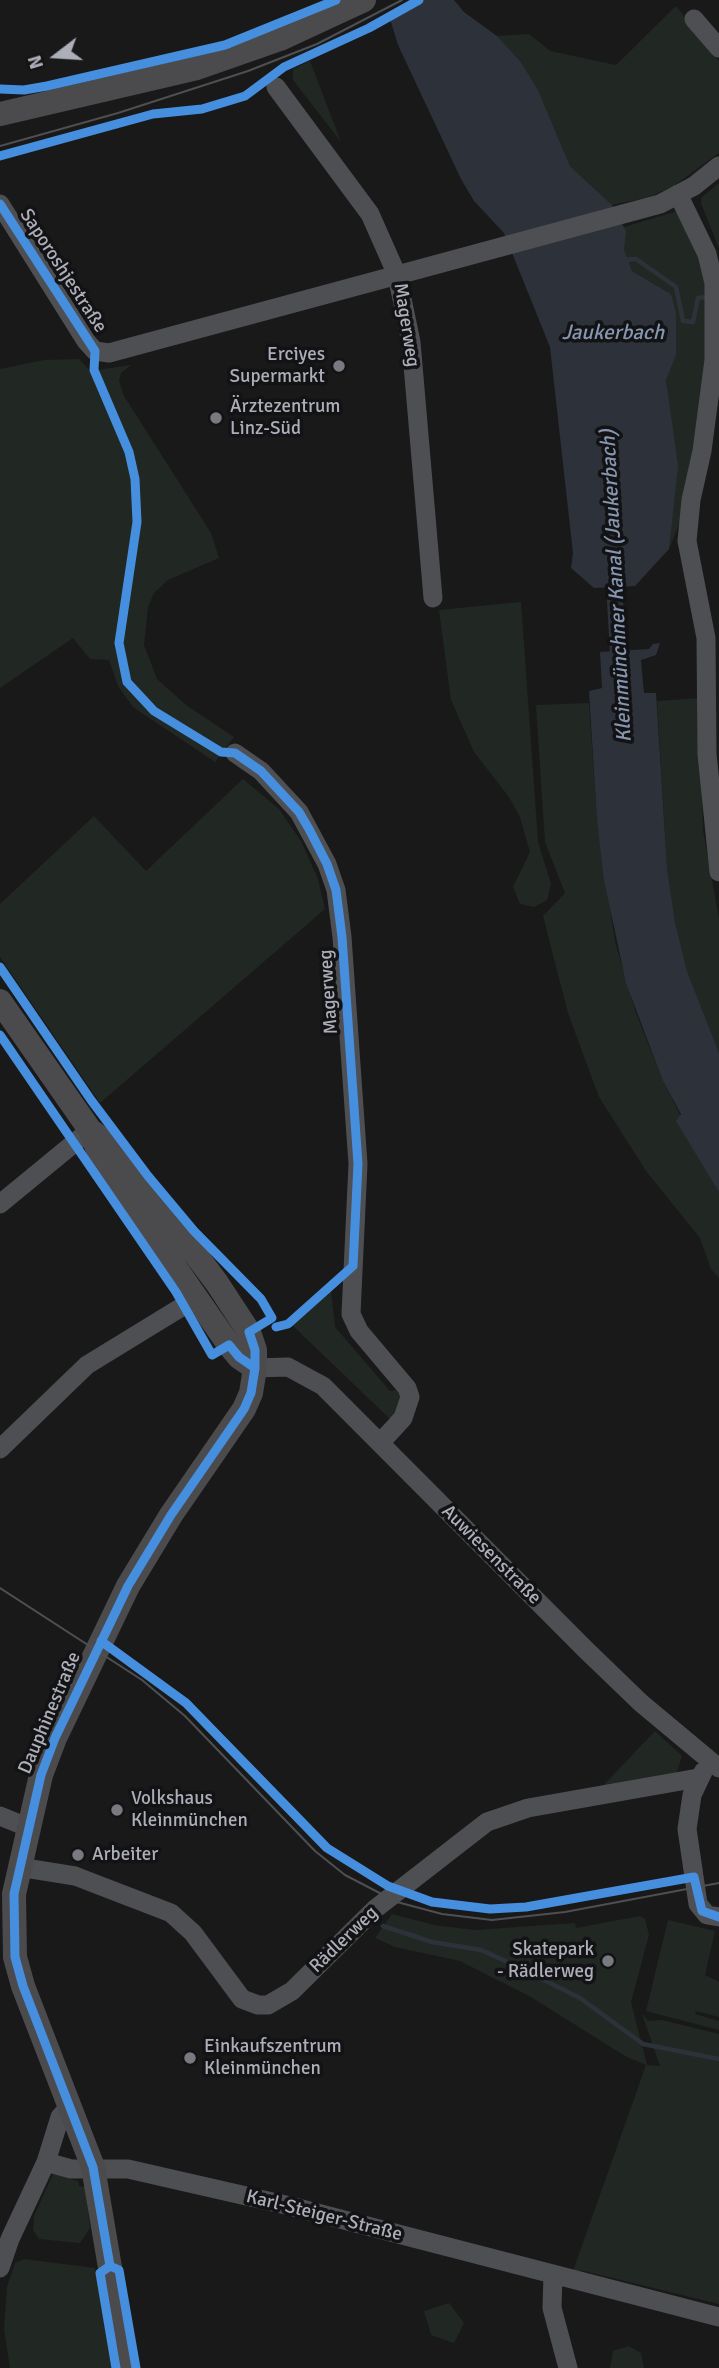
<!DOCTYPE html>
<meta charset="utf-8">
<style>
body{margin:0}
#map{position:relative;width:719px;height:2368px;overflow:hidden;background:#191919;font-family:Signika,sans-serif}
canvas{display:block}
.north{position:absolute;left:21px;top:21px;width:70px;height:70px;-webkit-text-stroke:5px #131315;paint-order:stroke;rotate:253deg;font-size:19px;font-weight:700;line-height:28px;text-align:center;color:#acaeb8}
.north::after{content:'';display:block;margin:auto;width:24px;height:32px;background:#acaeb8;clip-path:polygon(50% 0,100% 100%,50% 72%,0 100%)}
</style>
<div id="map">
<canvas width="719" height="2368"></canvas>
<div class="north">N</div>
</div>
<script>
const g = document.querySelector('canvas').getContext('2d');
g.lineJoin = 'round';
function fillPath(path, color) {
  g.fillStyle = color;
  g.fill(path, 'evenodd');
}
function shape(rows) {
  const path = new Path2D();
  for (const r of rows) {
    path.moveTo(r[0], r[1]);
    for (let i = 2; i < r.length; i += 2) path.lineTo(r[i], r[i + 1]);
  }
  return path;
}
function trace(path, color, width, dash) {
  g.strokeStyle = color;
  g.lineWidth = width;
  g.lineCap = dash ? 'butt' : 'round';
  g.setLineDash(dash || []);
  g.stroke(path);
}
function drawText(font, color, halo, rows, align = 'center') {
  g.font = font + ' Signika,sans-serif';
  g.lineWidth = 7;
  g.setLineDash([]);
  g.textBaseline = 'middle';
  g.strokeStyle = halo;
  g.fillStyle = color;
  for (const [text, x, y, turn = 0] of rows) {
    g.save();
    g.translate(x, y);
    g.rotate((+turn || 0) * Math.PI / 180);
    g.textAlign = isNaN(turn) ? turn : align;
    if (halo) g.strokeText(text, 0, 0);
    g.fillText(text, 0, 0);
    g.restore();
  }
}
fillPath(shape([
 [676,6,719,61,719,153,672,187,649,197,612,205,570,166,538,90,521,62,497,36,529,34,550,51,616,65],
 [310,61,341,142,293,80,293,69],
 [719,183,719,248,701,203,702,197],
 [674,212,678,213,699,255,705,279,706,358,696,441,681,519,669,549,673,439,666,380,676,355,671,294,632,271,624,249,624,227],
 [79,359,90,371,131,365,121,373,119,381,124,396,211,533,219,558,168,580,154,593,148,607,144,645,157,679,186,705,234,737,215,762,133,707,118,686,109,660,90,659,73,638,0,688,0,369,44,360],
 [521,602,538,842,551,884,547,900,534,907,520,904,513,887,530,852,520,817,509,797,474,752,451,700,439,610],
 [700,698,703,830,719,919,719,1053,687,971,675,922,667,868,657,701],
 [589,703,597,820,615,942,636,1013,663,1081,719,1192,719,1278,711,1269,700,1238,646,1171,599,1097,568,1013,543,916,565,893,545,842,536,705],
 [243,779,279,809,301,841,318,879,325,909,100,1103,0,957,0,904,94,816,146,871],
 [331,1290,335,1327,390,1391,397,1390,402,1402,396,1415,389,1418,292,1325],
 [655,1731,682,1756,676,1775,598,1791],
 [392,1914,434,1925,475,1930,575,1923,576,1928,640,1916,645,1919,649,1935,631,2002,647,2065,660,2066,642,2014,648,2021,662,2020,719,2034,719,2304,584,2271,573,2271,646,2065,625,2056,531,1997,460,1961,395,1947,375,1938],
 [668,1920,715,1931,705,1975,719,1982,719,2017,696,2011,695,2014,719,2021,719,2030,646,2011],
 [53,2174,78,2181,79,2186,85,2187,90,2228,80,2243,39,2239,33,2230,34,2216],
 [24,2259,95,2268,113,2368,10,2368,4,2329,7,2287,15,2263],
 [449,2303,464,2323,454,2343,431,2335,424,2311],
 [629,2346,641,2353,644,2368,610,2368,613,2351]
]), '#212823');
fillPath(shape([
 [368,0,454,0,464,12,497,36,521,62,538,90,570,166,612,205,626,231,624,249,632,271,671,294,676,313,676,355,666,380,678,466,669,549,635,586,594,588,571,568,573,553,550,347,504,233,474,201,461,179,398,45,391,22],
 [660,643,656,655,641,660,644,693,656,693,667,868,675,922,687,971,719,1053,719,1192,676,1121,681,1114,663,1081,626,983,604,880,597,820,589,691,602,688,600,652,649,649,653,644]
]), '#2d323a');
fillPath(shape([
 [365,0,424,0,386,22]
]), '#191919');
trace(shape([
 [623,260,636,259,676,287,683,321,693,322,698,298,708,297],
 [383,1926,432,1942,481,1950,510,1963,580,1998,643,2044,719,2059]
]), '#2d323a', 4.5);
trace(shape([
 [613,566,619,670]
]), '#2d323a', 16);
trace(shape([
 [694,19,719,48],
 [276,87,370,214,397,275,411,342,433,598],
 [678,194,707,254,714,283,714,360,702,451,691,500,687,541,706,638,707,754,719,872],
 [0,204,86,341,95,351,109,353,660,204,694,186,719,166],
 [235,753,261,771,299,812,327,864,336,890,342,937,358,1164,351,1314,359,1331,407,1388,410,1397,403,1418,381,1442],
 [0,1204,90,1130],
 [255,1368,288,1367,323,1386,585,1649,641,1703,719,1768],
 [0,1449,87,1365,198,1297],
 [703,1772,692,1795,687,1829,698,1904,707,1915,719,1917],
 [0,1816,27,1827],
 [19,1867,75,1876,171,1913,193,1933,242,1999,258,2005,268,2005,292,1991,375,1909,487,1822,528,1808,698,1778],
 [46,2162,71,2169,128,2169,290,2206,719,2317],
 [0,2268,10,2239,46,2162,60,2117,71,2105],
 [553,2274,552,2308,568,2368]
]), '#4e4f52', 19);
trace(shape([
 [0,114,197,68,280,39,364,0],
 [0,1001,90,1130,103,1163,229,1345,239,1357,255,1368],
 [90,1130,119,1152,217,1283,249,1332,255,1350,255,1368,251,1393,244,1409,171,1515,128,1586,55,1738,41,1775,14,1894,15,1957,23,1986,93,2167,127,2368]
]), '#4b4b4e', 24);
trace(shape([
 [0,146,118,113,248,71,317,44,402,0],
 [0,1588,142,1680,185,1716,315,1851,345,1875,397,1902,442,1914,492,1920,565,1912,719,1883]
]), '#4e4f52', 2);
trace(shape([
 [0,89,24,90,47,86,225,45,336,0],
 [0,156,153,114,202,109,245,96,284,67,369,28,419,0],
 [0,204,95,351,94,370,129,452,135,479,137,522,119,643,127,682,154,711,221,752,235,753,261,771,299,812,309,829,327,864,336,890,342,937,358,1164,353,1266,288,1324,276,1327],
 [0,967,91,1100,148,1176,194,1231,261,1299,272,1318,249,1332,255,1350,255,1368,251,1393,244,1409,171,1515,128,1586,55,1738,41,1775,14,1894,15,1957,23,1986,93,2167,110,2266],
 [0,1035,176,1292,212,1355,229,1345,239,1357,255,1368],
 [101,1641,186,1703,327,1848,388,1886,432,1902,490,1909,526,1907,694,1877,702,1911,719,1917],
 [110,2266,100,2273,116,2368],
 [110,2266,119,2270,136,2368]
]), '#468fdf', 9);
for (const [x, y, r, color] of [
 [339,366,7,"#797a80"],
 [216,418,7,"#797a80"],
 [117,1810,7,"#797a80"],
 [78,1855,7,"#797a80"],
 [608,1961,7,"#797a80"],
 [190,2058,7,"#797a80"]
]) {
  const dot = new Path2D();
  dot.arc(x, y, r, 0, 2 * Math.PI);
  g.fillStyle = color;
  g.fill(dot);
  trace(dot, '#131315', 2.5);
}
drawText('19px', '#acaeb8', '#131315', [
 ["Saporoshjestraße",63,271,57],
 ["Magerweg",406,325,81],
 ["Magerweg",329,992,-94],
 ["Auwiesenstraße",491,1555,45],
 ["Dauphinestraße",50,1713,-67],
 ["Rädlerweg",344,1940,-44],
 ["Karl-Steiger-Straße",324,2216,14]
]);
drawText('19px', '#acaeb8', '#131315', [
 ["Erciyes",325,355,"right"],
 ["Supermarkt",325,377,"right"],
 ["Ärztezentrum",230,407],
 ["Linz-Süd",230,429],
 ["Volkshaus",131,1799],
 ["Kleinmünchen",131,1821],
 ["Arbeiter",92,1855],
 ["Skatepark",594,1950,"right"],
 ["- Rädlerweg",594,1972,"right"],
 ["Einkaufszentrum",204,2047],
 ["Kleinmünchen",204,2069]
], 'left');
drawText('italic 21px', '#8696b0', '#131315', [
 ["Jaukerbach",613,333],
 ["Kleinmünchner Kanal (Jaukerbach)",617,586,-93]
]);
</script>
